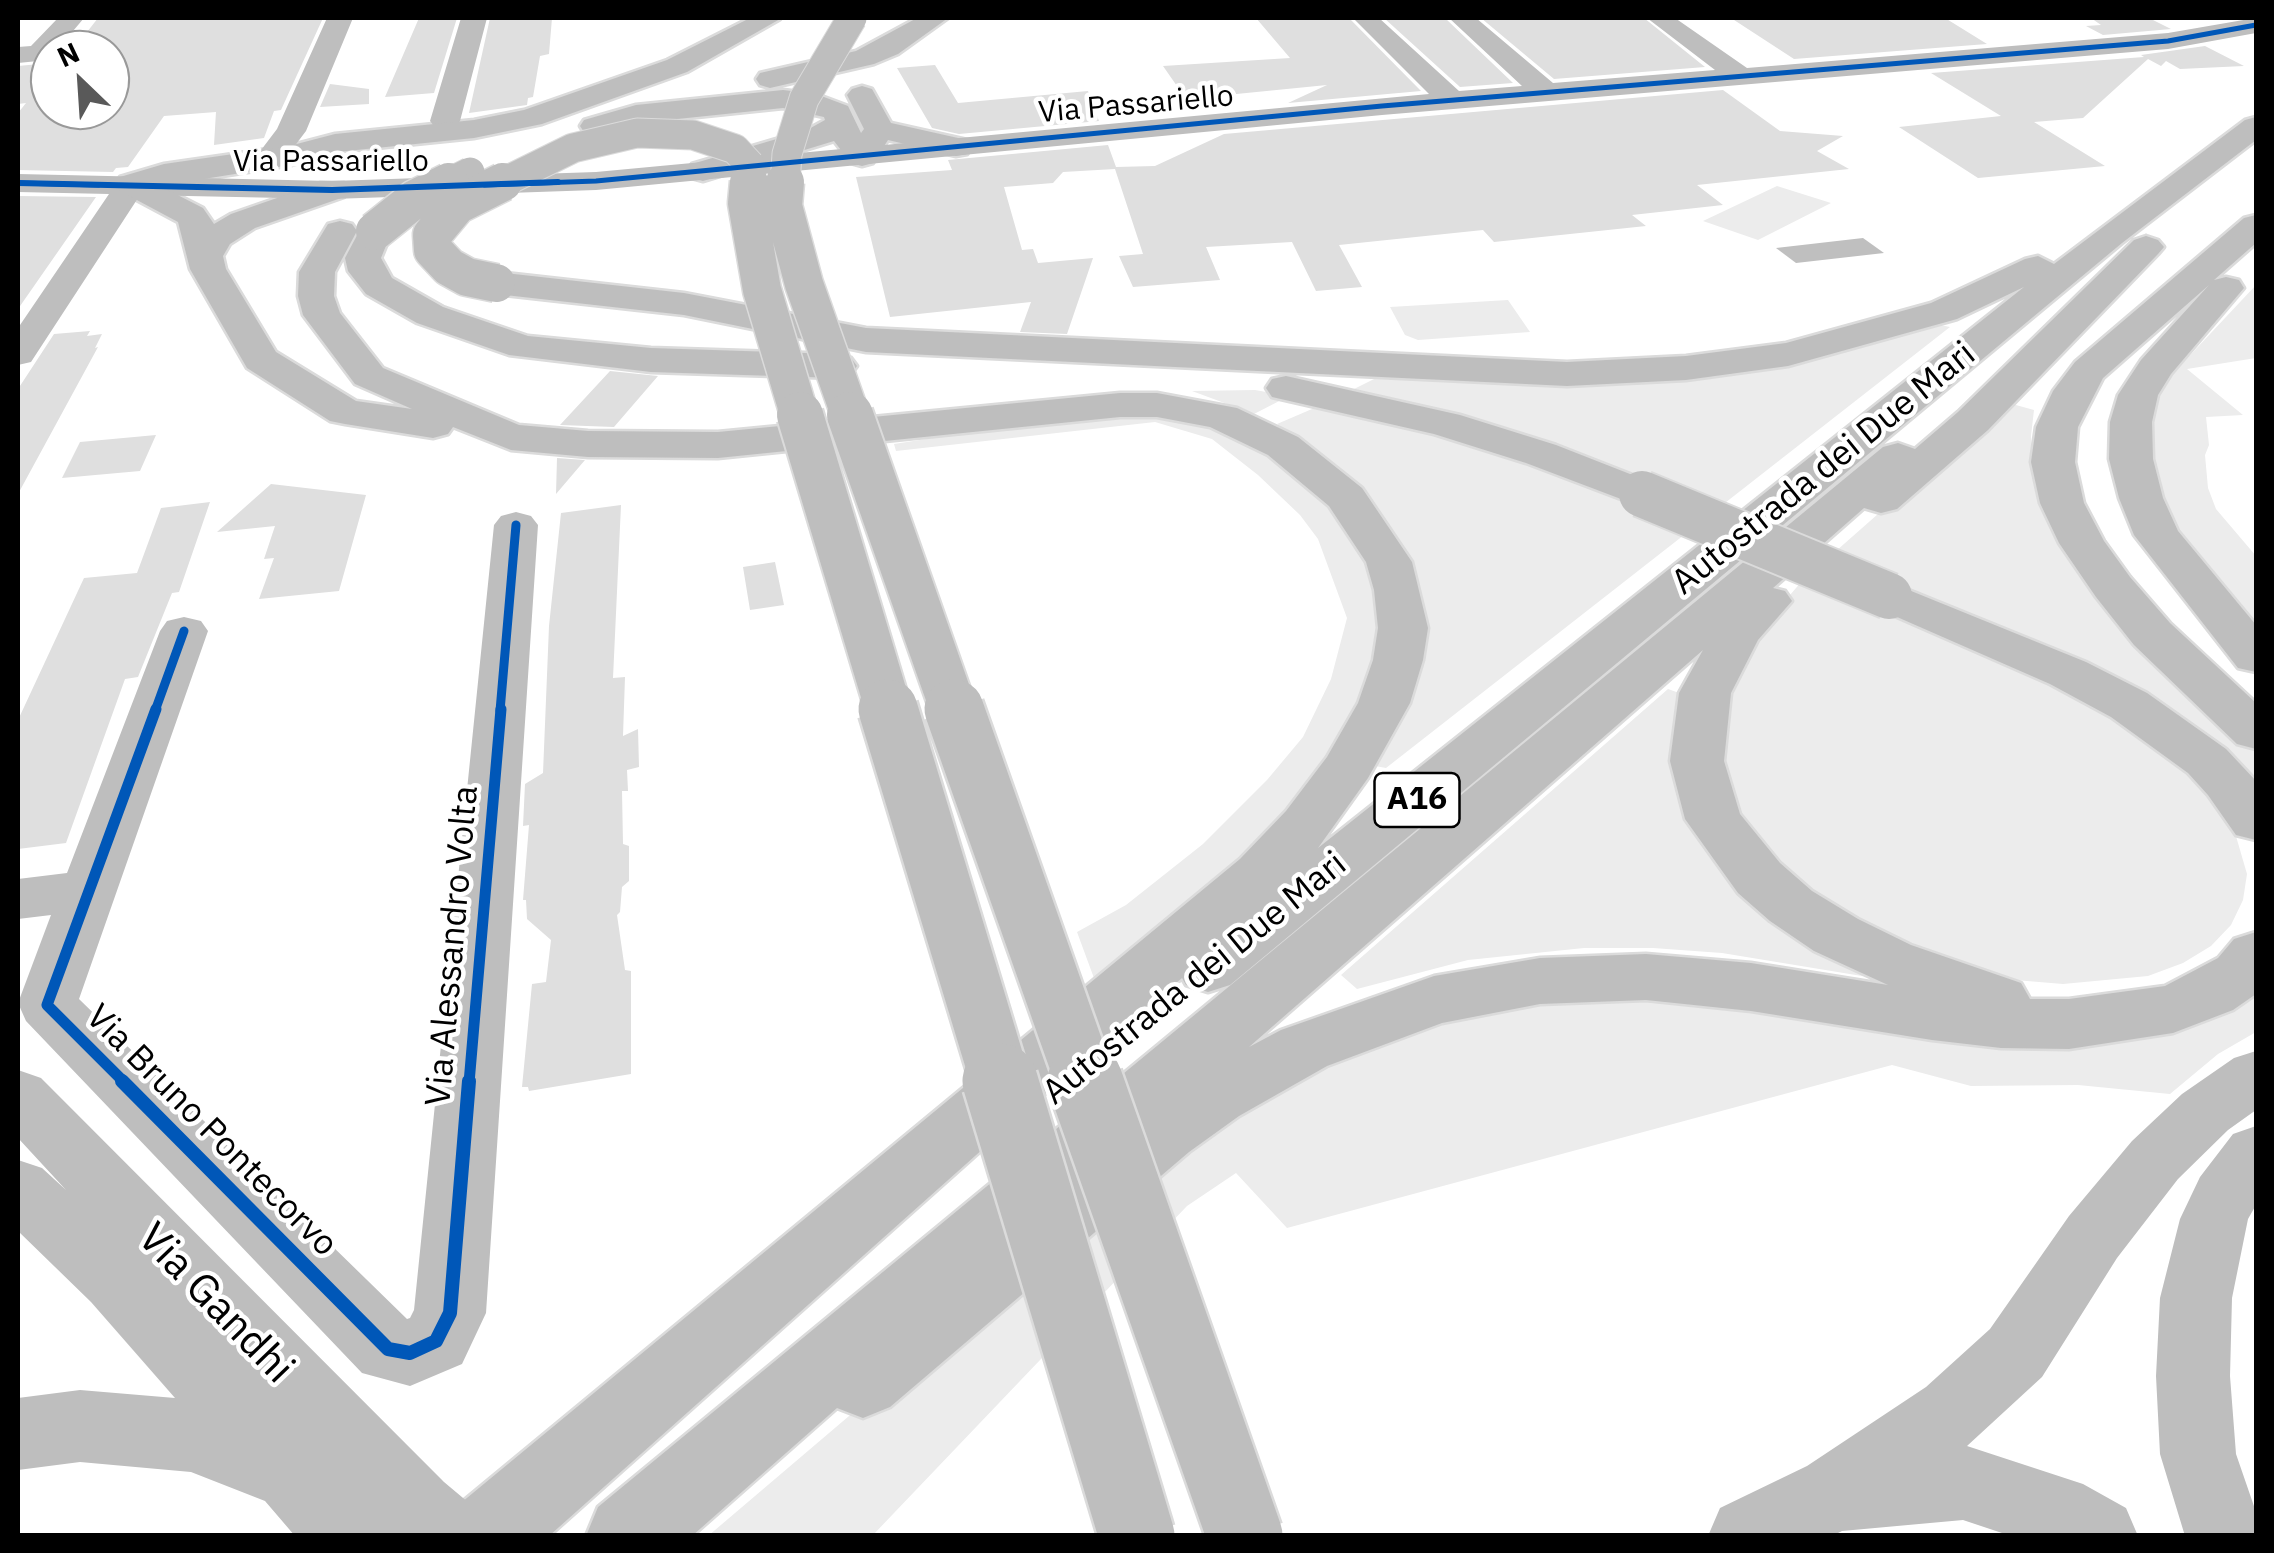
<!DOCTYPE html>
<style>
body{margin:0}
#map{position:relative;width:2274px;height:1553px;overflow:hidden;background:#fff;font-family:"IBM Plex Sans",sans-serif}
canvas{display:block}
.frame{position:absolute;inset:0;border:20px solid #000;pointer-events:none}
.north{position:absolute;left:30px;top:30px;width:100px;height:100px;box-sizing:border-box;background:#fff;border:2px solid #999;border-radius:50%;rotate:335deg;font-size:28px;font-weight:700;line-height:40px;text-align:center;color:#000}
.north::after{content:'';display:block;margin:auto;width:35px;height:45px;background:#595959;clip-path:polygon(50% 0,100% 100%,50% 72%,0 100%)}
</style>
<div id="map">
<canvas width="2274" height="1553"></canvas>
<div class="frame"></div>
<div class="north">N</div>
</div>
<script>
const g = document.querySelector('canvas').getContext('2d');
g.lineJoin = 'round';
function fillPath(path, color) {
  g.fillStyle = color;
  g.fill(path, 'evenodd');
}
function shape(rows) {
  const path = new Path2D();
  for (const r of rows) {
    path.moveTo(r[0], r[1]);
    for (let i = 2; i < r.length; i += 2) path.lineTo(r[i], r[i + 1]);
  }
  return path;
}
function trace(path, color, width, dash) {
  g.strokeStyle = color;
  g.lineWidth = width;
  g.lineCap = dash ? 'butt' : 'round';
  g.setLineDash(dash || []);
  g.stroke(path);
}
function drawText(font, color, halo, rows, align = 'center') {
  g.font = font + ' "IBM Plex Sans",sans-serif';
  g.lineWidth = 9;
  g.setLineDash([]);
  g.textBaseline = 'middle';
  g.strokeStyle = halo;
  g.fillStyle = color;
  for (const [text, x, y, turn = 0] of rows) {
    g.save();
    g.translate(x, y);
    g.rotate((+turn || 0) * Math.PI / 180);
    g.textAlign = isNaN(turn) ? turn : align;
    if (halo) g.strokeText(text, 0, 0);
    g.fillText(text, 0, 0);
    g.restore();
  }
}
fillPath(shape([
 [1777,186,1831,203,1758,240,1703,221],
 [2256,285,2256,358,2187,369,2243,415,2206,417,2209,445,2205,455,2208,488,2216,509,2256,556,2256,634,2178,543,2149,470,2152,407,2163,384],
 [1508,300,1530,332,1418,340,1405,335,1390,307],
 [1935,324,1950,327,1386,768,1375,766,1371,759,1405,691,1356,486,1332,464,1277,424,1326,403,1513,455,1633,505,1656,486,1521,434,1354,389,1386,373,1819,356],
 [1255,390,1289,396,1254,414,1192,391],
 [2005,402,2034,410,2031,436,2033,464,2198,693,2256,748,2256,789,2234,764,2017,634,1876,575,1852,598,2090,699,2159,740,2231,819,2247,874,2243,900,2231,925,2211,946,2183,963,2148,976,2063,984,2015,980,1918,956,1764,862,1716,780,1736,658,1802,581],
 [1120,409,1235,427,1357,524,1388,630,1341,744,1257,850,1098,989,1077,932,1126,905,1203,844,1267,780,1303,737,1331,679,1347,618,1318,539,1300,515,1258,475,1212,439,1155,422,896,451,894,444],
 [1668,689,1682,694,1674,716,1676,766,1874,978,1722,953,1653,948,1584,948,1468,960,1357,989,1341,975],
 [1542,988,2223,1013,2256,988,2256,1032,2218,1054,2170,1094,2078,1085,1971,1086,1892,1065,1287,1228,1236,1173,1187,1206,873,1535,708,1536,1178,1136,1270,1076]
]), '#ececec');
fillPath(shape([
 [1863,238,1884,253,1796,263,1776,248]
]), '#bfbfbf');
fillPath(shape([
 [98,18,323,18,281,110,274,111,264,138,214,145,216,112,164,116,128,167,116,168,113,172,18,170,18,113,26,103,18,104,18,66,50,63,50,110,110,110,110,50,73,50],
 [419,18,457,18,434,93,385,97],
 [490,18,552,18,549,54,540,56,533,97,528,98,527,105,469,113],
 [1256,18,1349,18,1421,91,1288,103,1327,85,1186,99,1163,66,1290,58],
 [1384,18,1446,19,1513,83,1460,87],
 [1481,18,1644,18,1705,67,1554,79],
 [1731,18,1945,18,1987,44,1794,59],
 [2091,18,2149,18,2171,29,2103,35,2086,26,2101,25],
 [2205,46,2244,66,2180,69,2166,61,2161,66,2148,59,2083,118,2034,122,2105,166,1978,178,1899,127,2001,116,1931,73,2144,57,2141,55],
 [935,65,958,103,1088,91,1099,121,959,134,932,128,897,68],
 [330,84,369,89,369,104,320,107],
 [1723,90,1780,131,1843,136,1817,151,1849,169,1697,185,1723,205,1632,215,1646,226,1494,242,1483,230,1339,245,1362,287,1316,291,1292,242,1206,247,1220,280,1133,287,1119,256,1143,254,1115,169,1063,172,1053,183,1004,187,1022,250,1033,249,1038,263,1093,258,1067,334,1020,332,1031,302,890,317,856,177,952,170,948,160,1108,145,1116,167,1155,166,1224,134],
 [18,196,96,197,18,309],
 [90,331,87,336,102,334,95,348,98,347,18,494,18,389,54,334],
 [610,371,658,376,614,427,560,425],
 [156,435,140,471,62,478,80,442],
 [557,458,585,460,556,494],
 [271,484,366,495,339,591,259,599,274,558,264,559,275,526,217,532],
 [210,502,179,592,172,593,138,677,125,679,66,843,18,849,18,720,84,578,137,573,161,508],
 [621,505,613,678,625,677,623,736,638,729,639,767,627,770,628,791,622,791,623,844,629,846,629,881,622,887,620,912,617,915,625,970,631,971,631,1074,529,1091,528,1087,522,1087,532,984,546,982,551,940,527,919,526,900,523,900,529,825,523,826,525,784,543,773,549,626,561,513],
 [775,562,784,605,750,610,743,567]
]), '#dfdfdf');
const highway = shape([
 [750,18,780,19,687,72,542,124,474,138,337,152,291,165,160,186,203,208,214,224,231,214,320,183,344,183,349,190,344,197,255,228,230,244,223,256,226,269,276,352,356,401,412,409,355,384,303,315,298,296,299,272,328,224,340,221,352,224,357,231,335,272,334,296,340,313,383,368,519,425,588,431,718,432,1120,393,1157,393,1237,408,1298,437,1362,488,1412,562,1428,628,1423,660,1410,703,1368,778,1318,848,2024,287,1957,319,1788,366,1686,380,1567,386,866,352,684,315,496,294,483,291,478,283,483,275,496,272,684,293,866,328,1567,362,1686,356,1786,343,1931,303,2025,259,2038,256,2054,264,2245,120,2256,117,2256,140,2122,243,1230,985,1208,992,1186,985,1182,978,1040,1098,549,1536,444,1536,456,1507,1240,859,1286,811,1327,757,1358,703,1373,660,1378,628,1374,590,1366,562,1329,506,1268,455,1210,427,1157,417,1120,417,718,458,588,457,511,450,453,427,448,434,433,438,345,424,330,421,247,368,190,269,178,222,120,191,116,184,120,177,164,164,289,146,335,134,474,120,524,110,667,60,750,18],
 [917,18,948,18,898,54,874,64,770,88,760,85,756,79,760,73,856,51,917,18],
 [862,86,872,89,891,123,967,140,972,147,967,154,956,156,888,140,873,163,862,166,851,163,834,141,703,181,692,178,687,171,692,164,807,130,825,120,824,117,783,108,639,123,595,135,584,132,580,126,584,120,636,105,783,90,816,94,848,106,861,133,864,129,847,95,852,89,862,86],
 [2256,215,2256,243,2214,280,2226,277,2239,280,2244,288,2171,374,2158,395,2152,422,2153,459,2163,498,2178,531,2256,625,2256,672,2238,668,2134,535,2119,498,2109,459,2110,422,2118,395,2141,360,2209,285,2103,378,2078,427,2075,462,2084,503,2104,541,2130,577,2170,623,2256,703,2256,749,2237,744,2134,645,2096,597,2059,543,2040,503,2031,462,2036,427,2053,391,2075,362,2244,218,2256,215],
 [375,221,387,224,392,231,381,258,392,278,443,307,528,336,651,348,837,354,851,358,857,366,851,374,837,378,651,372,509,355,417,323,366,294,348,271,345,258,363,224,375,221],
 [2146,236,2158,240,2164,247,2158,254,1988,430,1897,509,1881,513,1864,508,1773,588,1785,591,1792,601,1758,640,1731,693,1724,761,1740,814,1780,863,1812,891,1858,919,1911,945,2021,983,2030,999,2069,999,2165,986,2218,958,2234,939,2256,932,2256,994,2233,1010,2173,1033,2069,1049,2001,1048,1932,1040,1751,1011,1646,1000,1540,1004,1442,1023,1327,1066,1239,1116,1189,1152,890,1407,863,1418,837,1408,692,1536,586,1536,598,1507,1883,447,1898,443,1915,449,1958,412,2134,240,2146,236],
 [1703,650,1679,693,1670,761,1685,819,1738,893,1770,921,1814,951,1888,985,1751,963,1646,954,1540,958,1434,976,1281,1030,1249,1047,1703,650],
 [1286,376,1460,415,1556,445,1658,485,1664,494,1658,503,1642,507,1526,463,1434,434,1272,397,1266,388,1272,379,1286,376],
 [1889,582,2086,662,2147,693,2226,749,2256,781,2256,840,2236,835,2208,795,2188,773,2111,717,2050,684,1872,606,1865,596,1872,586,1889,582]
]);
trace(highway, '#dbdbdb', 5);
fillPath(shape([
 [58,18,84,18,57,50,50,50,48,60,18,63,18,47,31,46,58,18],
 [327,18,353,18,306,131,281,164,259,164,255,158,277,129,327,18],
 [461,18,487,18,460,121,455,127,445,130,435,127,430,121,461,18],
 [1353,18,1379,18,1459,91,1522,86,1449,18,1476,18,1553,83,1715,70,1647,18,1675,18,1747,68,2168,33,2255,18,2256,33,2168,49,1382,115,596,190,332,199,140,195,31,362,18,365,18,328,109,194,18,192,18,174,332,181,596,172,1429,94,1353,18],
 [516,512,531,516,538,525,486,1313,462,1364,410,1386,362,1373,26,1021,18,1003,51,915,18,919,18,879,67,873,160,631,167,621,184,617,201,621,208,631,79,999,407,1319,410,1318,414,1310,494,525,501,516,516,512],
 [2256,1051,2256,1110,2228,1130,2178,1179,2117,1258,2042,1377,1967,1446,2083,1484,2126,1508,2138,1536,2011,1536,1963,1520,1842,1531,1832,1536,1708,1536,1720,1508,1807,1466,1926,1387,1990,1329,2069,1216,2132,1141,2182,1094,2234,1058,2256,1051],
 [18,1070,41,1078,444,1482,475,1508,487,1536,295,1536,265,1501,191,1472,80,1462,18,1470,18,1398,80,1390,175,1398,91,1302,18,1231,18,1160,42,1168,66,1190,18,1138,18,1070],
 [2256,1126,2256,1205,2248,1219,2232,1298,2230,1376,2236,1454,2256,1512,2256,1536,2185,1536,2160,1454,2156,1376,2160,1298,2180,1219,2200,1177,2233,1134,2256,1126]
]), '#bebebe');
fillPath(highway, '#bebebe');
const highwayBridgeFar4 = shape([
 [444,185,470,172],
 [498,185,573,148,637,133,693,135,735,149,750,165],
 [748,185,749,177],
 [785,185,787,154,804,99,852,18]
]);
const highwayBridgeFar3 = shape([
 [749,182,747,203,762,290,800,417],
 [785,182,783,206,804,284,851,417],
 [375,231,415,199,449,182],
 [496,283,467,277,449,267,433,250,432,235,457,205,503,182]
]);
const highwayBridgeFar2 = shape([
 [800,415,889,711],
 [850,415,954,711],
 [1642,494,1889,596]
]);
const highwayBridgeFar1 = shape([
 [888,709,1001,1083],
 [954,709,1086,1083]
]);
const highwayBridge = shape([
 [1000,1081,1137,1536],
 [1085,1081,1245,1536]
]);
trace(highwayBridgeFar4, '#dbdbdb', 31, []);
trace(highwayBridgeFar3, '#dbdbdb', 41, []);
trace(highwayBridgeFar2, '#dbdbdb', 50, []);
trace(highwayBridgeFar1, '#dbdbdb', 64, []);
trace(highwayBridge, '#dbdbdb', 80, []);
trace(highwayBridgeFar4, '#bebebe', 29);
trace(highwayBridgeFar3, '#bebebe', 38);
trace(highwayBridgeFar2, '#bebebe', 46);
trace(highwayBridgeFar1, '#bebebe', 59);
trace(highwayBridge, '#bebebe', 75);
trace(shape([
 [18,183,99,185],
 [484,185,596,181,1382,106,2168,41,2256,25]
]), '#0057b8', 5);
trace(shape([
 [18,183,332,190,558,182]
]), '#0057b8', 6);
trace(shape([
 [155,711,184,631],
 [500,711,516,525]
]), '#0057b8', 9);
trace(shape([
 [125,1083,47,1005,156,709],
 [469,1083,501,709]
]), '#0057b8', 11);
trace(shape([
 [122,1081,388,1349,410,1353,436,1341,450,1313,469,1081]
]), '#0057b8', 14);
drawText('30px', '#000', '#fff', [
 ["Via Passariello",1136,105,-5],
 ["Via Passariello",331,162]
]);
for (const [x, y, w] of [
 [1417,800,85]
]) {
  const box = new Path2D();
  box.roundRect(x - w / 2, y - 27, w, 54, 8);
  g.fillStyle = '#fff';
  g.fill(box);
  trace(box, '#000', 2.5);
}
drawText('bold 32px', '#000', null, [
 ["A16",1417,800]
]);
drawText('35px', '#000', '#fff', [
 ["Autostrada dei Due Mari",1824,469,-39],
 ["Via Alessandro Volta",453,946,-85],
 ["Autostrada dei Due Mari",1195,979,-39],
 ["Via Bruno Pontecorvo",211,1131,45]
]);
drawText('42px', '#000', '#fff', [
 ["Via Gandhi",215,1304,46]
]);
</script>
